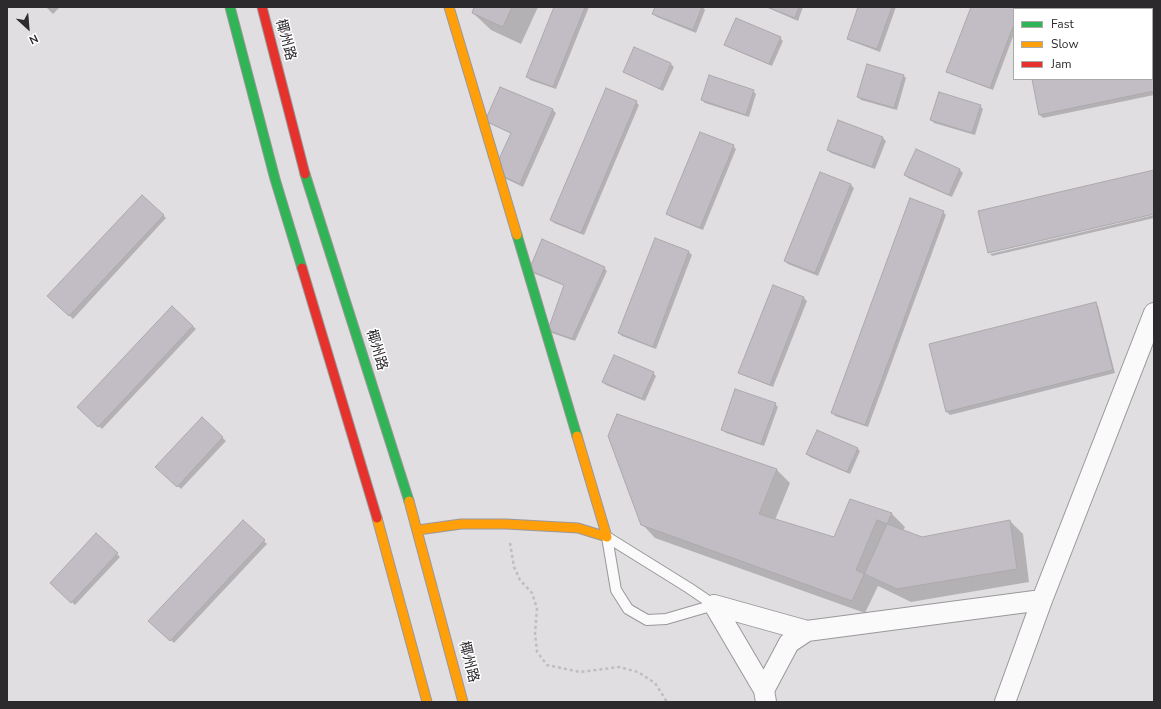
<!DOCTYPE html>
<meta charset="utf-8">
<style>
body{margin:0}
#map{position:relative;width:1161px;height:709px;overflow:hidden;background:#e0dee1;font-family:"Nunito Sans",sans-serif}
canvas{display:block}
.frame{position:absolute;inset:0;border:8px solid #2c2a2d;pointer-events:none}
.legend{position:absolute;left:1013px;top:8px;width:140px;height:72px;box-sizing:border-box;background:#fff;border:1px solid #abaaab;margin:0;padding:5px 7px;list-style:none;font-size:12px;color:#2c2a2d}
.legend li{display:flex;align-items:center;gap:8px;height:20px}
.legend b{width:20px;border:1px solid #abaaab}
.north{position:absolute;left:8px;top:8px;width:40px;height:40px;-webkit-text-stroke:3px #fff;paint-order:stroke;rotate:154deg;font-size:11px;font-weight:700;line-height:16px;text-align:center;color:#2c2a2d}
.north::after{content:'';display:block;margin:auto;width:14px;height:18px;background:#2c2a2d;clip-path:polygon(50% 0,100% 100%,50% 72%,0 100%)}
</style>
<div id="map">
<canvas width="1161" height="709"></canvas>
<div class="frame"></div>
<ul class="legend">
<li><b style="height:5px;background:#30b455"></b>Fast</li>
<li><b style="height:5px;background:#ff9f0a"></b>Slow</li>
<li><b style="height:5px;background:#e5322d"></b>Jam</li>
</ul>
<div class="north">N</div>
</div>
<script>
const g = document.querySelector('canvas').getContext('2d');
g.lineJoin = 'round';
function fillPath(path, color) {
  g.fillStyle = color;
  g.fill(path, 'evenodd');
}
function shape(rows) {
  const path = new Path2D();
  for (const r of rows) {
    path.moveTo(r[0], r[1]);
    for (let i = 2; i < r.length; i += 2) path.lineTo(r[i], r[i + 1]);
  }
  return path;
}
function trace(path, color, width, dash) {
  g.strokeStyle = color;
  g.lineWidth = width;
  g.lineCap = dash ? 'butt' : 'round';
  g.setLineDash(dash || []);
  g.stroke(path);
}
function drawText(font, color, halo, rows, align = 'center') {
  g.font = font + ' "Nunito Sans","Noto Sans SC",sans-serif';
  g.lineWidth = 3;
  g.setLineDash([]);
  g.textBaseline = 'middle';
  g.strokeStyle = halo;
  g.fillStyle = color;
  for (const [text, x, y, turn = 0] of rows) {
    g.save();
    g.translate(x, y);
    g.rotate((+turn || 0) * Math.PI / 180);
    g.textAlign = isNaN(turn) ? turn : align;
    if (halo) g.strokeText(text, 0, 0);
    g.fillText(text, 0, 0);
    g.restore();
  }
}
fillPath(shape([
 [46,7,60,7,53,14],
 [476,7,538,7,521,44,491,30,473,13],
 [555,7,589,7,556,89,530,80,527,76],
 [656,7,703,7,705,10,696,33,657,17,654,14],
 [766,7,803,7,798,21],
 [859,7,896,7,880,52,851,41,848,38],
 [972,7,1024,7,1024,9,1014,9,1014,34,993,90,951,74,947,71],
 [780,38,783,41,772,66,728,47,725,44],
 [1152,44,1154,44,1154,95,1043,118,1040,115,1033,79,1152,79],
 [635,49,671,64,674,67,663,91,625,72],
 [903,75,906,78,897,110,861,100,858,97],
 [500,88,553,110,556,113,523,187,498,175,512,134,489,123],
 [753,91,756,94,749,117,705,103,702,100],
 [636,102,639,105,584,235,554,223,551,220],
 [980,106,983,109,975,135,934,123,931,119],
 [839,121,883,138,886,141,875,169,831,153,828,150],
 [733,146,736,149,703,230,671,217,668,214],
 [960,170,963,173,952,197,908,178,905,175],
 [851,185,854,188,818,276,788,264,785,261],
 [142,196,166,218,73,319,49,296],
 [943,212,946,215,868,427,835,416,832,412],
 [1154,215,1154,218,992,256,990,254],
 [689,252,692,255,656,349,622,336,619,333],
 [604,268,607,271,575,341,552,333,565,286,533,273],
 [773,286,804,298,807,301,773,387,743,375,740,372],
 [1095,303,1098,306,1115,373,950,415,947,412],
 [172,307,196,329,102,429,78,407],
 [653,373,656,376,645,401,606,385,603,382],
 [775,404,778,407,764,446,726,433,723,430],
 [617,415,777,470,790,483,775,520,834,538,851,500,892,514,905,527,903,531,922,538,1010,521,1023,534,1029,582,911,602,878,586,865,613,655,538,642,524],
 [202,419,226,441,181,489,157,467],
 [857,448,860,451,850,474,810,457,807,454],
 [243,521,267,544,174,643,150,621],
 [96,534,120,557,75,605,51,583]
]), '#0003');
const building = shape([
 [474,7,512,7,503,27,472,13,474,7],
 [554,7,585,7,553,87,526,77,554,7],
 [655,7,702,7,693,30,652,14,655,7],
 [767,7,799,7,795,18,767,7],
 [858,7,892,7,877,49,847,39,858,7],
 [971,7,1020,7,1020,9,1014,9,1014,24,990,88,946,72,971,7],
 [736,18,781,37,769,64,724,45,736,18],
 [1152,43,1154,43,1154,91,1039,115,1032,79,1152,79,1152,43],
 [634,47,671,63,660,89,623,72,634,47],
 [867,64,904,75,894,108,857,97,867,64],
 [709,75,754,90,746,115,701,100,709,75],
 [500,87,553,109,520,184,493,172,511,133,485,121,500,87],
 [606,88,637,101,581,233,550,220,606,88],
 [939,92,981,105,972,133,930,120,939,92],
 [838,120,883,137,872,167,827,150,838,120],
 [700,132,734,145,700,228,666,214,700,132],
 [916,149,960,169,949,195,904,175,916,149],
 [1154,170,1154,214,988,253,978,211,1154,170],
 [820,172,851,184,815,273,784,261,820,172],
 [142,195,164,215,69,316,47,296,142,195],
 [910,198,944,211,865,425,831,413,910,198],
 [655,238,689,251,653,347,618,333,655,238],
 [542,239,605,267,572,339,548,330,564,285,529,270,542,239],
 [773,285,804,297,770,385,738,373,773,285],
 [1096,302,1113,370,946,412,929,344,1096,302],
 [172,306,193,326,98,427,77,407,172,306],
 [614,355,654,372,642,399,602,382,614,355],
 [735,389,776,403,761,444,721,430,735,389],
 [617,414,777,469,759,514,834,537,850,499,892,513,852,601,641,525,608,436,617,414],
 [202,417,223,437,177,487,155,467,202,417],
 [817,430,858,448,847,472,806,454,817,430],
 [243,520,265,540,170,641,148,621,243,520],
 [877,520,922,537,1010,520,1017,569,897,589,856,570,877,520],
 [96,533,118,553,71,603,50,583,96,533]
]);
fillPath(building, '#c2bdc4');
trace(building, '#aba9ab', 1);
const lane = shape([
 [607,537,689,588,714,605,666,619,647,620,628,609,616,590,607,537]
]);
const street = shape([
 [764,690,714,605,807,631],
 [766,702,764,690,789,643,807,631,1042,600],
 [1005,702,1042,600,1154,313]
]);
const fast = shape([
 [230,7,275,179,302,268],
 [305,174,409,501],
 [517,235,577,436]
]);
const slow = shape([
 [449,7,517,235],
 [409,501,463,702],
 [377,518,427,702],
 [418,530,461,524,506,524,578,528,607,537,577,436]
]);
const jam = shape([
 [262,7,305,174],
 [302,268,377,518]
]);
trace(lane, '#9a989a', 12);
trace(street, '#9a989a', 22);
trace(fast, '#9a989a', 11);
trace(slow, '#9a989a', 11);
trace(jam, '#9a989a', 11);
trace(shape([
 [510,543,514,567,520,580,532,593,537,608,535,633,537,652,547,665,580,672,619,667,638,672,655,683,667,702]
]), '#bebebf', 2.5, [3, 3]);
trace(lane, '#fafafa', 10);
trace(street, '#fafafa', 20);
trace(fast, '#30b455', 9);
trace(slow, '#ff9f0a', 9);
trace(jam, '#e5322d', 9);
drawText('14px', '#2c2a2d', '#fff', [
 ["椰州路",285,40,75],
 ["椰州路",376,350,73],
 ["椰州路",468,662,76]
]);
</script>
